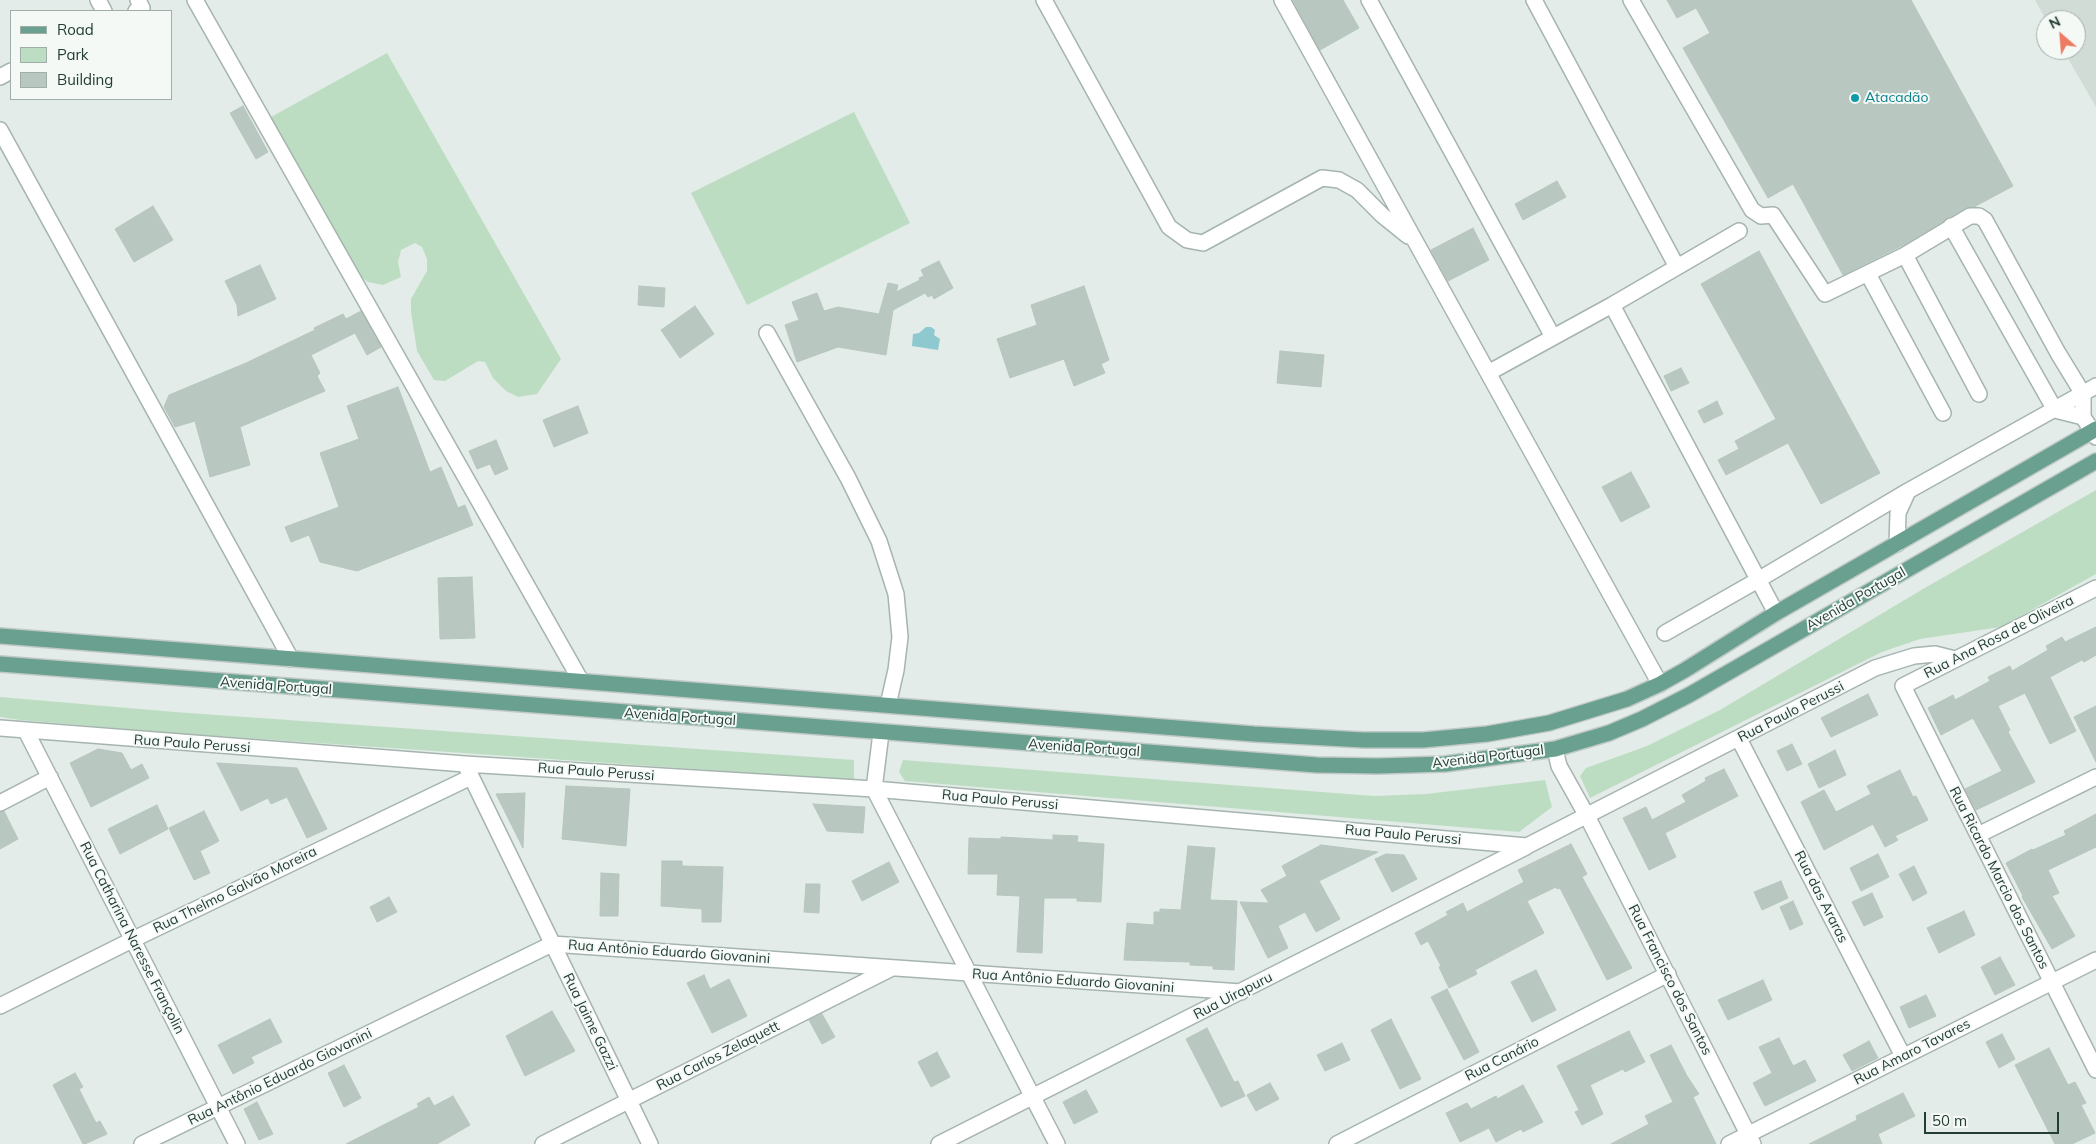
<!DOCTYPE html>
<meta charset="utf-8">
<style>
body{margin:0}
#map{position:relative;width:2096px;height:1144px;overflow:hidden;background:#e3ece8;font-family:Mulish,sans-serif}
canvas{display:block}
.legend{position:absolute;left:10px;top:10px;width:162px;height:90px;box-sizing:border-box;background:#f4f9f6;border:1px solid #a0aea9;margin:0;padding:6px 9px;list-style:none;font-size:15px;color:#233d35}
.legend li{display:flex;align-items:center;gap:10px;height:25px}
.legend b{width:25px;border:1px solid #a0aea9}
.north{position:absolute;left:2036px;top:10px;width:50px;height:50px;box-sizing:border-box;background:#f4f9f6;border:1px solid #a0aea9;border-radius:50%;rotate:333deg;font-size:14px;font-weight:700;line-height:20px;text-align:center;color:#233d35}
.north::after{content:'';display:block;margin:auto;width:18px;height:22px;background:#ed7a61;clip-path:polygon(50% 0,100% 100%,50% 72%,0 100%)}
.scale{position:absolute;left:1924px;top:1112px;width:135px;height:22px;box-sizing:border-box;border:2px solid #233d35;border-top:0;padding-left:6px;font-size:15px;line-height:18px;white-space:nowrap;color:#233d35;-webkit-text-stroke:4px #f4f9f6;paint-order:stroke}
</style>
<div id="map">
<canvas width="2096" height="1144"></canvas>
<ul class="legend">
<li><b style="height:6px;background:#69a08f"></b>Road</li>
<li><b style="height:14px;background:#bdddc3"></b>Park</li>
<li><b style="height:14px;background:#b8c7c0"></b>Building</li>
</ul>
<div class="north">N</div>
<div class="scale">50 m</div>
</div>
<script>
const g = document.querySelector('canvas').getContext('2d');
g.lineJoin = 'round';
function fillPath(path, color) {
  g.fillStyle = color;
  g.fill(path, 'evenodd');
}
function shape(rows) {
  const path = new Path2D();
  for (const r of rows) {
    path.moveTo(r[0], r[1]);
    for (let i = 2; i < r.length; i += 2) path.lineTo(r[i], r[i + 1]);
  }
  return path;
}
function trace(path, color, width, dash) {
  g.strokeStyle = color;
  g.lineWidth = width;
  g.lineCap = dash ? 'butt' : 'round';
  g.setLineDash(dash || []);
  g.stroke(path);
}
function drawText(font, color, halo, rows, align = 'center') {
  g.font = font + ' Mulish,sans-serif';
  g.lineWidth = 4;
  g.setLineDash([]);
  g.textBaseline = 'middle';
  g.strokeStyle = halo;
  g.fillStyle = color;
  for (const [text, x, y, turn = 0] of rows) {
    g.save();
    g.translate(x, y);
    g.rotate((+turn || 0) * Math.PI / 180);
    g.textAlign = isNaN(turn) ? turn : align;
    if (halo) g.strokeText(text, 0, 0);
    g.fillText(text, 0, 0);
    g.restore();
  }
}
fillPath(shape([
 [2035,0,2096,0,2096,107,2063,50,2076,50,2076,20,2046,20]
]), '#d1dcd6');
fillPath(shape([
 [387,53,561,359,537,394,518,397,506,391,493,378,485,362,478,361,445,381,434,380,417,351,411,312,411,299,427,271,427,259,422,247,415,243,401,250,398,262,401,277,383,285,368,282,358,275,271,117],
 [854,112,910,223,747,305,691,193],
 [2096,490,2096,574,2001,627,1920,639,1882,652,1590,798,1580,776,1586,768,1647,746,1720,710,1923,589],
 [0,697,175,712,854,760,854,780,173,733,20,720,0,717],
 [903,760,1374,796,1426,794,1545,780,1552,807,1519,832,905,781,899,772]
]), '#bdddc3');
fillPath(shape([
 [926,327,931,327,935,330,934,335,940,339,938,350,912,346,913,334,919,333]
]), '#8dc9cf');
const building = shape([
 [1293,0,1343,0,1359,28,1320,50,1293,0],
 [1667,0,1911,0,2013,186,1974,207,1965,208,1905,244,1843,275,1793,184,1768,198,1683,48,1710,33,1696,8,1677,18,1667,0],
 [243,106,268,152,256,159,230,113,243,106],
 [1557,181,1566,197,1523,220,1515,204,1557,181],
 [153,206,173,240,134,262,115,229,153,206],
 [1473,228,1489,260,1448,281,1431,250,1473,228],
 [1759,251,1880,473,1821,504,1788,443,1726,475,1718,460,1739,449,1735,441,1776,419,1701,284,1759,251],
 [939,261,953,288,934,299,932,295,928,297,925,293,893,310,886,355,838,347,797,362,785,325,799,320,792,302,817,293,824,311,838,307,879,314,888,283,898,285,896,292,920,280,919,278,924,276,921,270,939,261],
 [260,265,276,299,238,316,237,305,225,281,260,265],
 [639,286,665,288,664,307,638,305,639,286],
 [1084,286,1109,360,1101,364,1105,373,1074,386,1064,359,1010,378,997,339,1037,325,1031,305,1084,286],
 [695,306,714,334,680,358,661,330,695,306],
 [361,311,381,347,367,355,355,333,311,355,320,373,317,376,325,391,240,427,250,465,210,477,195,421,175,427,164,407,169,395,246,363,315,330,314,328,343,314,346,319,361,311],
 [1280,351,1324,355,1321,387,1277,383,1280,351],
 [1681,368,1689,383,1671,391,1664,376,1681,368],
 [398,387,430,472,441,467,458,508,465,505,473,525,357,571,320,562,309,535,291,542,285,527,339,507,320,453,359,439,347,406,398,387],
 [1717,401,1723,414,1704,423,1698,411,1717,401],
 [578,406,588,433,554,447,543,420,578,406],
 [496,440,508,469,495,475,490,464,477,469,469,451,496,440],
 [1631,472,1650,507,1621,522,1602,487,1631,472],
 [472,577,475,638,440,639,438,578,472,577],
 [2096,627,2096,655,2084,662,2082,660,2050,677,2076,731,2050,744,2025,693,1998,706,2010,730,2008,732,2035,782,1976,810,1965,789,2002,771,1973,718,1941,735,1928,708,1953,695,1955,700,1990,681,1988,677,2010,666,2012,671,2048,650,2046,646,2062,637,2065,642,2096,627],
 [1868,694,1878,715,1831,737,1821,718,1868,694],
 [2096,706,2096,762,2074,717,2096,706],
 [1792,744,1802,764,1787,771,1777,751,1792,744],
 [98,749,122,753,131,770,142,764,149,778,91,807,70,763,98,749],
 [1835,750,1846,775,1819,788,1808,764,1835,750],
 [217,763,297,768,327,829,307,838,287,797,271,804,268,798,241,811,217,763],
 [1724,769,1738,796,1665,833,1676,857,1649,870,1623,818,1646,807,1652,820,1686,802,1682,795,1706,781,1705,778,1724,769],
 [1900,770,1913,797,1916,796,1928,820,1895,836,1898,840,1885,847,1873,824,1824,850,1801,802,1824,790,1836,812,1871,794,1867,786,1900,770],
 [566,786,630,789,626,846,562,839,566,786],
 [525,793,523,848,496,794,525,793],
 [813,804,865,807,863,833,827,831,813,804],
 [157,805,168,829,120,854,108,829,157,805],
 [4,811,18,839,0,849,0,812,4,811],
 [204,811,219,841,200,851,210,873,194,880,169,828,204,811],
 [2096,814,2096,847,2048,870,2059,893,2052,896,2075,936,2052,949,2022,897,2023,896,2006,863,2032,849,2033,850,2066,835,2064,831,2096,814],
 [1053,835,1078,836,1077,842,1104,844,1101,902,1077,901,1077,898,1044,898,1042,953,1017,952,1020,896,997,895,998,874,968,874,969,838,1001,839,1001,837,1053,840,1053,835],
 [1571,844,1587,874,1582,877,1632,968,1607,980,1560,888,1557,889,1556,887,1527,901,1544,933,1475,970,1477,974,1449,988,1439,967,1441,966,1428,941,1421,945,1415,933,1448,915,1446,912,1463,903,1467,912,1524,882,1518,870,1571,844],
 [1321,845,1378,852,1319,881,1340,919,1316,932,1305,912,1278,926,1288,948,1268,958,1240,902,1269,903,1261,890,1287,876,1282,866,1321,845],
 [1188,846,1215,848,1210,900,1237,901,1234,970,1213,969,1213,966,1190,965,1190,962,1124,960,1127,923,1154,925,1154,912,1160,912,1160,909,1181,910,1188,846],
 [1386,854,1404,855,1417,879,1392,892,1375,859,1386,854],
 [1878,854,1889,877,1861,891,1850,868,1878,854],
 [662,861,682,861,682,866,723,867,721,922,702,922,702,909,661,906,662,861],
 [889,862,899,882,862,901,852,881,889,862],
 [1914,866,1927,893,1913,901,1899,874,1914,866],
 [601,873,619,874,618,916,600,916,601,873],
 [1781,881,1788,898,1762,910,1754,892,1781,881],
 [806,884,820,884,819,913,804,912,806,884],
 [1872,893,1883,917,1864,926,1852,902,1872,893],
 [389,897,397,912,377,922,370,907,389,897],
 [1793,901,1803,924,1790,930,1780,907,1793,901],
 [1964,911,1975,935,1939,953,1927,928,1964,911],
 [2000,957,2015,985,1995,995,1981,967,2000,957],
 [1536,970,1556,1010,1532,1022,1511,982,1536,970],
 [704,975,710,989,729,979,747,1016,712,1033,687,983,704,975],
 [1763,980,1772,1000,1728,1020,1718,1000,1763,980],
 [1447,989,1479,1052,1464,1060,1431,997,1447,989],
 [1926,995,1936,1016,1909,1028,1900,1007,1926,995],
 [552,1011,575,1051,525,1076,506,1036,552,1011],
 [822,1014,835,1037,822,1044,809,1020,822,1014],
 [270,1019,282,1042,251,1057,254,1063,233,1074,218,1045,270,1019],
 [1391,1019,1421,1079,1400,1089,1371,1030,1391,1019],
 [1207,1028,1234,1082,1238,1081,1245,1096,1221,1107,1186,1039,1207,1028],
 [1629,1031,1645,1062,1625,1072,1623,1069,1590,1085,1603,1114,1582,1125,1575,1112,1579,1110,1557,1066,1629,1031],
 [2002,1034,2015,1059,1999,1068,1986,1042,2002,1034],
 [1779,1038,1793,1066,1805,1060,1816,1081,1765,1106,1753,1083,1772,1073,1759,1047,1779,1038],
 [1869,1041,1878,1058,1852,1071,1843,1055,1869,1041],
 [1342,1043,1350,1060,1325,1071,1317,1055,1342,1043],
 [1671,1045,1687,1076,1699,1094,1693,1097,1716,1144,1611,1144,1649,1124,1645,1116,1673,1102,1650,1055,1671,1045],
 [2049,1048,2068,1085,2075,1082,2086,1103,2081,1105,2095,1133,2072,1144,2055,1144,2015,1065,2049,1048],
 [937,1052,950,1077,931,1087,918,1062,937,1052],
 [344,1065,361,1098,344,1107,328,1073,344,1065],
 [75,1073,83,1087,79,1089,96,1123,100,1121,107,1134,85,1144,83,1144,53,1085,75,1073],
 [1270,1083,1279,1099,1256,1111,1247,1095,1270,1083],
 [1523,1085,1543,1122,1523,1132,1521,1129,1496,1142,1489,1128,1460,1142,1446,1113,1467,1103,1471,1109,1496,1096,1497,1099,1523,1085],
 [1086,1090,1098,1112,1074,1124,1063,1102,1086,1090],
 [1903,1093,1915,1116,1878,1134,1882,1144,1809,1144,1857,1120,1856,1116,1903,1093],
 [453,1096,470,1125,437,1144,346,1144,419,1107,417,1104,429,1097,434,1106,453,1096],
 [257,1102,273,1134,259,1140,244,1109,257,1102]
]);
fillPath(building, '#b8c7c0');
trace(building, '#b6c6be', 1);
const minor = shape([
 [98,0,104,11],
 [195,0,581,681],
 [1044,0,1169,227,1187,240,1203,243,1322,178,1339,180,1357,190,1382,215,1408,236],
 [1282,0,1660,684],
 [1369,0,1553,337],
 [1534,0,1677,267],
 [1631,0,1752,210,1761,216,1773,215,1825,294,1905,255,1970,216,1979,216,1985,220,2058,353,2083,394,2083,417,2096,437],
 [136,11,142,8,138,0],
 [0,77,11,71],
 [0,130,291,659],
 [1951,226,2055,410,2083,417],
 [1905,255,1979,394],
 [1868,274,1943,413],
 [1612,305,1739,231],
 [767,333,848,478,879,541,896,594,900,637,896,670,888,705],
 [1488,373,1612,305,1776,613],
 [1897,544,1898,513,1908,491],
 [2096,588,1903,686,2096,1070],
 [1665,633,1758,580,1908,491,2096,386],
 [0,728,465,764,874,789,1527,846,1875,668,1914,656,1935,654,1955,659],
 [26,731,237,1144],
 [881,733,874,789,1057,1144],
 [1739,739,1903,1056],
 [1555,749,1559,766,1587,816,1753,1144],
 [467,768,650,1144],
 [0,803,50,777],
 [1978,835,2096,777],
 [0,1006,132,940,471,777],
 [142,1144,552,944,1241,992],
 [543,1144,892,968],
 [939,1144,1526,847],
 [1337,1144,1668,974],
 [1729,1144,2096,960]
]);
const major = shape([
 [0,636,1254,734,1363,740,1423,740,1487,734,1549,723,1627,699,1660,684,1685,670,1776,613,2096,429],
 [0,664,1317,765,1378,766,1445,764,1555,749,1609,733,1642,719,1689,695,2096,461]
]);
trace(minor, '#a6b4af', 18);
trace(major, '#c1c9c6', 18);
trace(minor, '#fff', 15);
trace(major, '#69a08f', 15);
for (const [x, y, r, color] of [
 [1855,98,5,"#0f9aa8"]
]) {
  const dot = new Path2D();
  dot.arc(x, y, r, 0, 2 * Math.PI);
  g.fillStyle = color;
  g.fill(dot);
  trace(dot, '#f4f9f6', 2);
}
drawText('14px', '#0d838f', '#f4f9f6', [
 ["Atacadão",1865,98]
], 'left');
drawText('14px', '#233d35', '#f4f9f6', [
 ["Avenida Portugal",1856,599,-30],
 ["Rua Ana Rosa de Oliveira",1999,637,-27],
 ["Avenida Portugal",276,686,4],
 ["Rua Paulo Perussi",1791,712,-27],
 ["Avenida Portugal",680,717,4],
 ["Rua Paulo Perussi",192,744,4],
 ["Avenida Portugal",1084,748,4],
 ["Avenida Portugal",1488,757,-7],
 ["Rua Paulo Perussi",596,772,4],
 ["Rua Paulo Perussi",1000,800,5],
 ["Rua Paulo Perussi",1403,835,5],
 ["Rua Ricardo Marcio dos Santos",1999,878,63],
 ["Rua Thelmo Galvão Moreira",235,890,-26],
 ["Rua das Araras",1821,897,63],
 ["Rua Catharina Naresse Françolin",132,938,63],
 ["Rua Antônio Eduardo Giovanini",669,952,4],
 ["Rua Francisco dos Santos",1670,980,63],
 ["Rua Antônio Eduardo Giovanini",1073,981,4],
 ["Rua Uirapuru",1233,996,-27],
 ["Rua Jaime Gazzi",590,1022,64],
 ["Rua Amaro Tavares",1912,1052,-27],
 ["Rua Carlos Zelaquett",718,1056,-27],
 ["Rua Canário",1502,1059,-27],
 ["Rua Antônio Eduardo Giovanini",280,1077,-26]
]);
</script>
